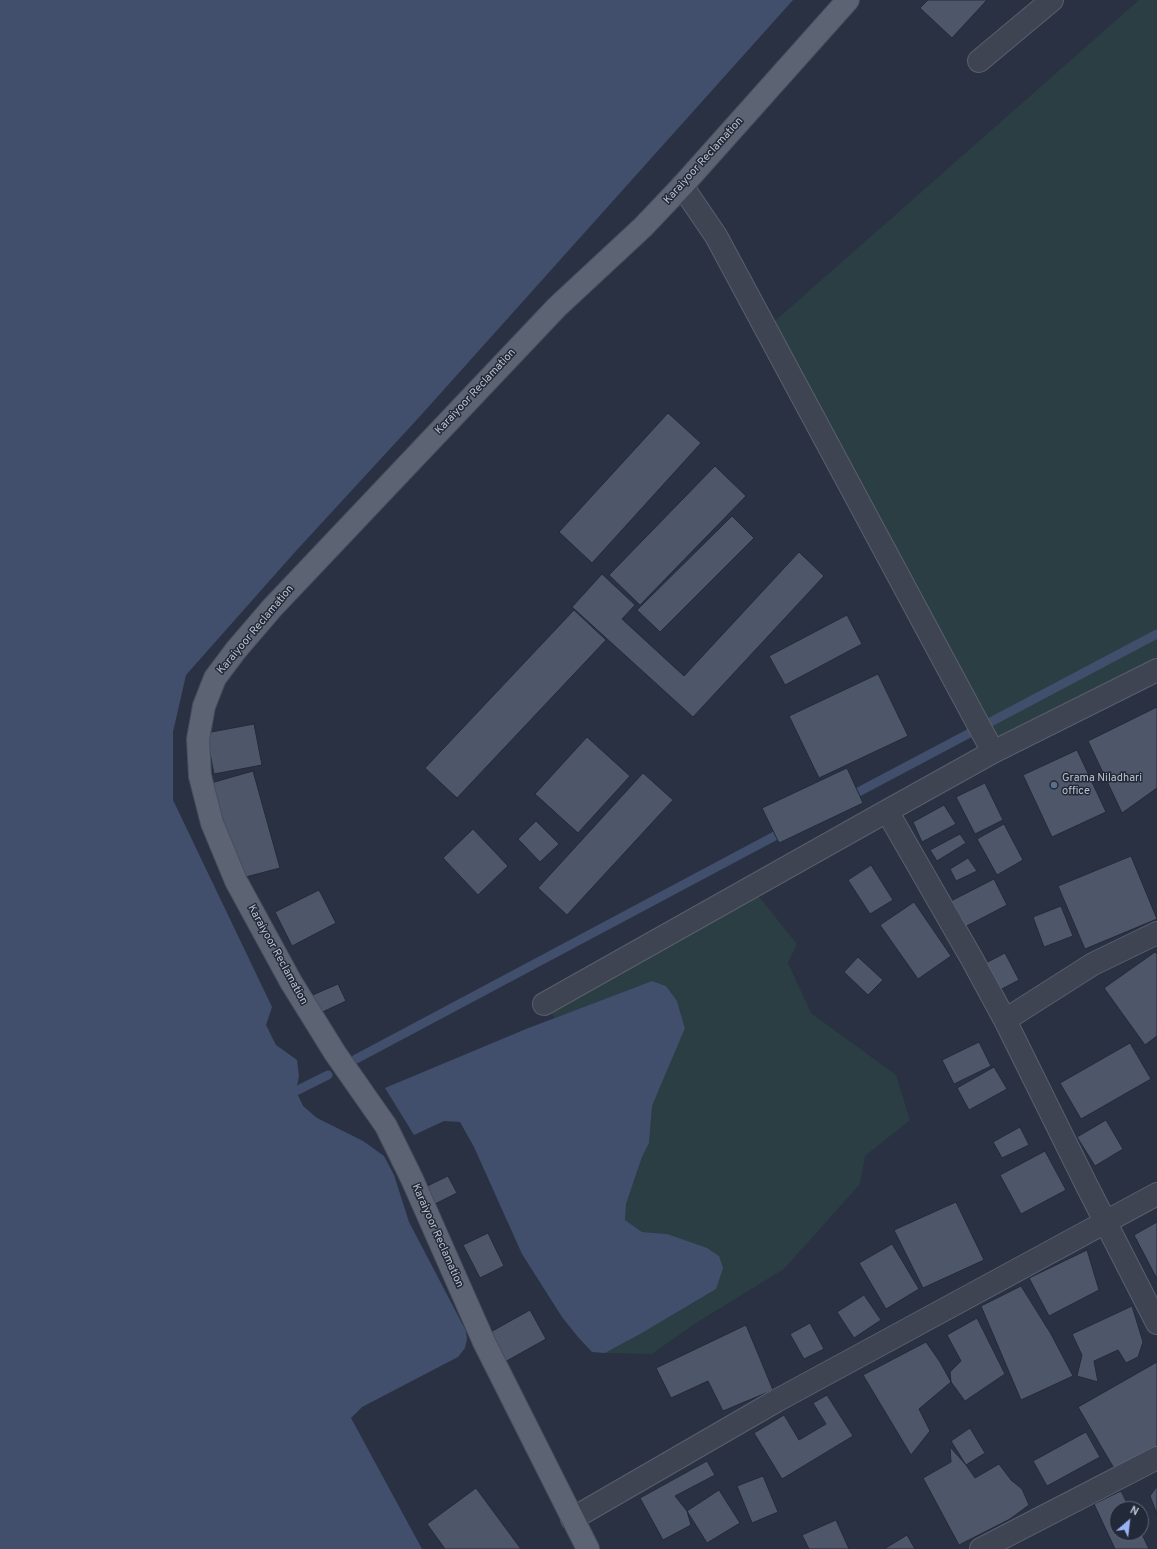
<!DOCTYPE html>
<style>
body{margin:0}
#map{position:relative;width:1157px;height:1549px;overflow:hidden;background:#293143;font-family:Overpass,sans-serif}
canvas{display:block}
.north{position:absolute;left:1109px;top:1501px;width:40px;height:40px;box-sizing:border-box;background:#222938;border:1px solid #5f6573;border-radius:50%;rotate:28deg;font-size:11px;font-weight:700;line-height:16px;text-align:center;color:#bbc0cc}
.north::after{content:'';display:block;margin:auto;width:14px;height:18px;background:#99b2f3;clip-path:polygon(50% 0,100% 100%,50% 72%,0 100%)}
</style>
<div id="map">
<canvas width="1157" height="1549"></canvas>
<div class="north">N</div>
</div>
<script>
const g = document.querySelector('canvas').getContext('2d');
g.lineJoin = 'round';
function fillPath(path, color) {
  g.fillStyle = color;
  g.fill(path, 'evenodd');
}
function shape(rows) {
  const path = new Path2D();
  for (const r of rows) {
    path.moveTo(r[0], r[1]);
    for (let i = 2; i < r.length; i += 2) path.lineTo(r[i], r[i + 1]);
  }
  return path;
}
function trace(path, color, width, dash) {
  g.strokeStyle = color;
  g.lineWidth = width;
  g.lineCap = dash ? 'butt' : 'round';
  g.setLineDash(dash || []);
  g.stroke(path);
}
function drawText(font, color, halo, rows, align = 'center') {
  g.font = font + ' Overpass,sans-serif';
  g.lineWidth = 3;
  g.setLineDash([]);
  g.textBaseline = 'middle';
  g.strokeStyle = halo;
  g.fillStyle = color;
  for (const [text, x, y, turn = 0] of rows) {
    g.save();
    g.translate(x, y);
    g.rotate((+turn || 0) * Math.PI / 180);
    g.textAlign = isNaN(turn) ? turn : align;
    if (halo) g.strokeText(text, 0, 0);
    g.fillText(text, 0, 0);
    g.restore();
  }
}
fillPath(shape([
 [1139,0,1157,0,1157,670,993,752,767,328],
 [751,887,797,944,788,963,811,1013,896,1075,910,1120,865,1156,860,1184,784,1269,696,1323,652,1354,605,1353,642,1333,716,1289,667,1234,642,1232,625,1220,626,1204,642,1157,649,1143,652,1106,685,1027,677,1001,666,986,652,981,555,1018,544,1004]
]), '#2b3e44');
fillPath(shape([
 [0,0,793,0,422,414,295,552,186,675,173,732,173,800,272,1007,266,1025,276,1045,297,1060,299,1076,296,1091,303,1106,317,1118,363,1141,384,1156,394,1175,409,1222,466,1331,467,1339,465,1348,458,1357,362,1407,351,1418,422,1549,0,1549],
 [652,981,666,986,677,1001,685,1028,652,1106,649,1143,642,1157,626,1204,625,1220,642,1232,667,1234,707,1248,719,1256,723,1268,716,1289,642,1333,605,1353,592,1352,578,1337,562,1317,522,1254,474,1147,460,1122,444,1121,414,1135,385,1088,526,1029]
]), '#424f6c');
trace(shape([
 [847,798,1157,634],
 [356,1059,786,830],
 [296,1091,328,1075]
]), '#424f6c', 9);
const building = shape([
 [928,0,987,0,952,38,920,8,928,0],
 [668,413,701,443,592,563,559,532,668,413],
 [715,466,746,496,640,605,609,575,715,466],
 [732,516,754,538,660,632,637,610,732,516],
 [799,552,824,576,693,717,572,607,602,574,635,605,622,619,684,676,799,552],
 [574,610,606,640,457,798,425,768,574,610],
 [847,615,862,644,785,685,769,656,847,615],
 [878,674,908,736,819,778,789,716,878,674],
 [1157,707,1157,788,1122,813,1088,741,1157,707],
 [254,724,262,765,214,774,206,733,254,724],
 [587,737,630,776,578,833,535,794,587,737],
 [1077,750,1106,812,1052,837,1023,775,1077,750],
 [847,768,863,803,779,843,762,808,847,768],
 [253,771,280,868,238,879,211,783,253,771],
 [643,773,673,800,567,915,538,888,643,773],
 [985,783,1003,820,975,834,956,797,985,783],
 [944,805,956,824,922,842,913,822,944,805],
 [536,821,559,844,540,862,518,839,536,821],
 [1004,824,1023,860,997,875,977,839,1004,824],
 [473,829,508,866,478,895,443,858,473,829],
 [960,834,966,843,937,861,930,850,960,834],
 [1131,856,1157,919,1085,949,1058,886,1131,856],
 [968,858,977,871,956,881,950,869,968,858],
 [871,865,893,900,870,914,848,880,871,865],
 [994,879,1007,905,961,929,947,903,994,879],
 [319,890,336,923,292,946,275,912,319,890],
 [914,902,951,956,918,979,880,925,914,902],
 [1061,906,1073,936,1044,947,1033,917,1061,906],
 [1155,952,1157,954,1157,1036,1145,1045,1104,988,1155,952],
 [1005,953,1019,980,992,994,978,967,1005,953],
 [858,957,883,980,868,995,844,972,858,957],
 [338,984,346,1001,316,1015,308,997,338,984],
 [979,1042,991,1066,954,1084,942,1060,979,1042],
 [1130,1043,1151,1079,1081,1119,1060,1083,1130,1043],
 [994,1067,1007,1089,969,1110,957,1088,994,1067],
 [1106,1120,1123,1149,1095,1166,1077,1137,1106,1120],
 [1020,1127,1029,1145,1002,1158,993,1142,1020,1127],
 [1045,1151,1066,1190,1021,1214,1000,1175,1045,1151],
 [448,1176,457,1193,431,1206,423,1188,448,1176],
 [956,1202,984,1260,923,1288,894,1230,956,1202],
 [1157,1222,1157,1279,1134,1235,1157,1222],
 [488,1233,504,1266,480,1278,463,1245,488,1233],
 [892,1244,919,1289,886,1309,859,1263,892,1244],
 [1087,1250,1099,1290,1049,1316,1029,1278,1087,1250],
 [1021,1286,1051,1334,1073,1376,1021,1400,981,1306,1021,1286],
 [864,1295,881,1320,854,1338,837,1312,864,1295],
 [1132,1306,1143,1342,1138,1357,1126,1363,1118,1350,1094,1361,1098,1382,1077,1376,1082,1355,1072,1334,1132,1306],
 [530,1310,546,1339,503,1363,487,1334,530,1310],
 [977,1318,1005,1374,965,1401,951,1382,950,1372,961,1361,947,1335,977,1318],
 [810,1323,824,1349,804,1359,790,1334,810,1323],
 [746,1325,773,1390,723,1411,708,1381,671,1398,656,1368,746,1325],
 [926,1342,940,1362,951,1382,919,1409,930,1431,911,1455,863,1375,926,1342],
 [1157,1362,1157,1451,1115,1470,1078,1407,1157,1362],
 [827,1395,853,1436,782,1479,754,1433,784,1415,799,1440,826,1424,813,1403,827,1395],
 [970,1428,985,1453,966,1465,951,1441,970,1428],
 [1086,1432,1100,1457,1047,1486,1033,1461,1086,1432],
 [950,1447,966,1465,975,1478,999,1464,1011,1480,1022,1489,1029,1505,1010,1519,959,1545,923,1478,951,1462,950,1447],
 [707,1461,715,1475,675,1496,687,1511,691,1525,663,1540,640,1498,707,1461],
 [763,1476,778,1512,752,1523,737,1486,763,1476],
 [1157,1486,1157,1514,1150,1496,1157,1486],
 [476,1488,521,1549,445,1549,427,1524,476,1488],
 [719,1490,740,1523,707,1543,687,1511,719,1490],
 [1121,1491,1130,1509,1117,1509,1117,1533,1141,1532,1149,1549,1115,1549,1094,1504,1121,1491],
 [836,1520,849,1549,809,1549,802,1535,836,1520],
 [907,1535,915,1549,884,1549,907,1535]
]);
fillPath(building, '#4e5669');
trace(building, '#242b3a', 1);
const minor = shape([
 [979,61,1052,0],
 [682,186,716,236,993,752],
 [887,811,972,959,1005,1020,1086,1184,1157,1323],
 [544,1004,887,811,993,752,1157,670],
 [1005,1020,1093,964,1157,933],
 [572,1519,776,1401,1157,1194],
 [981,1549,1157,1458]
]);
const major = shape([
 [588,1549,484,1342,412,1179,386,1126,335,1053,291,982,236,881,212,823,200,776,198,739,204,706,215,678,236,650,272,608,557,307,643,227,682,186,848,0]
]);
trace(minor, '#595f6d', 24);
trace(major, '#474d5c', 24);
trace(minor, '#3e4452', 22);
trace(major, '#5c6372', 22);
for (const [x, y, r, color] of [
 [1054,785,4,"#5c6f8a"]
]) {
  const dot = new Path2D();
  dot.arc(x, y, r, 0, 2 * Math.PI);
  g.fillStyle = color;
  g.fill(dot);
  trace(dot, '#222938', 1.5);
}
drawText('11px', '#bbc0cc', '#222938', [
 ["Karaiyoor Reclamation",704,161,-48],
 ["Karaiyoor Reclamation",476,392,-47],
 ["Karaiyoor Reclamation",256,630,-50],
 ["Karaiyoor Reclamation",277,955,61],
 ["Karaiyoor Reclamation",437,1236,66]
]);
drawText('11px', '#bbc0cc', '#222938', [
 ["Grama Niladhari",1062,779],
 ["office",1062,792]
], 'left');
</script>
